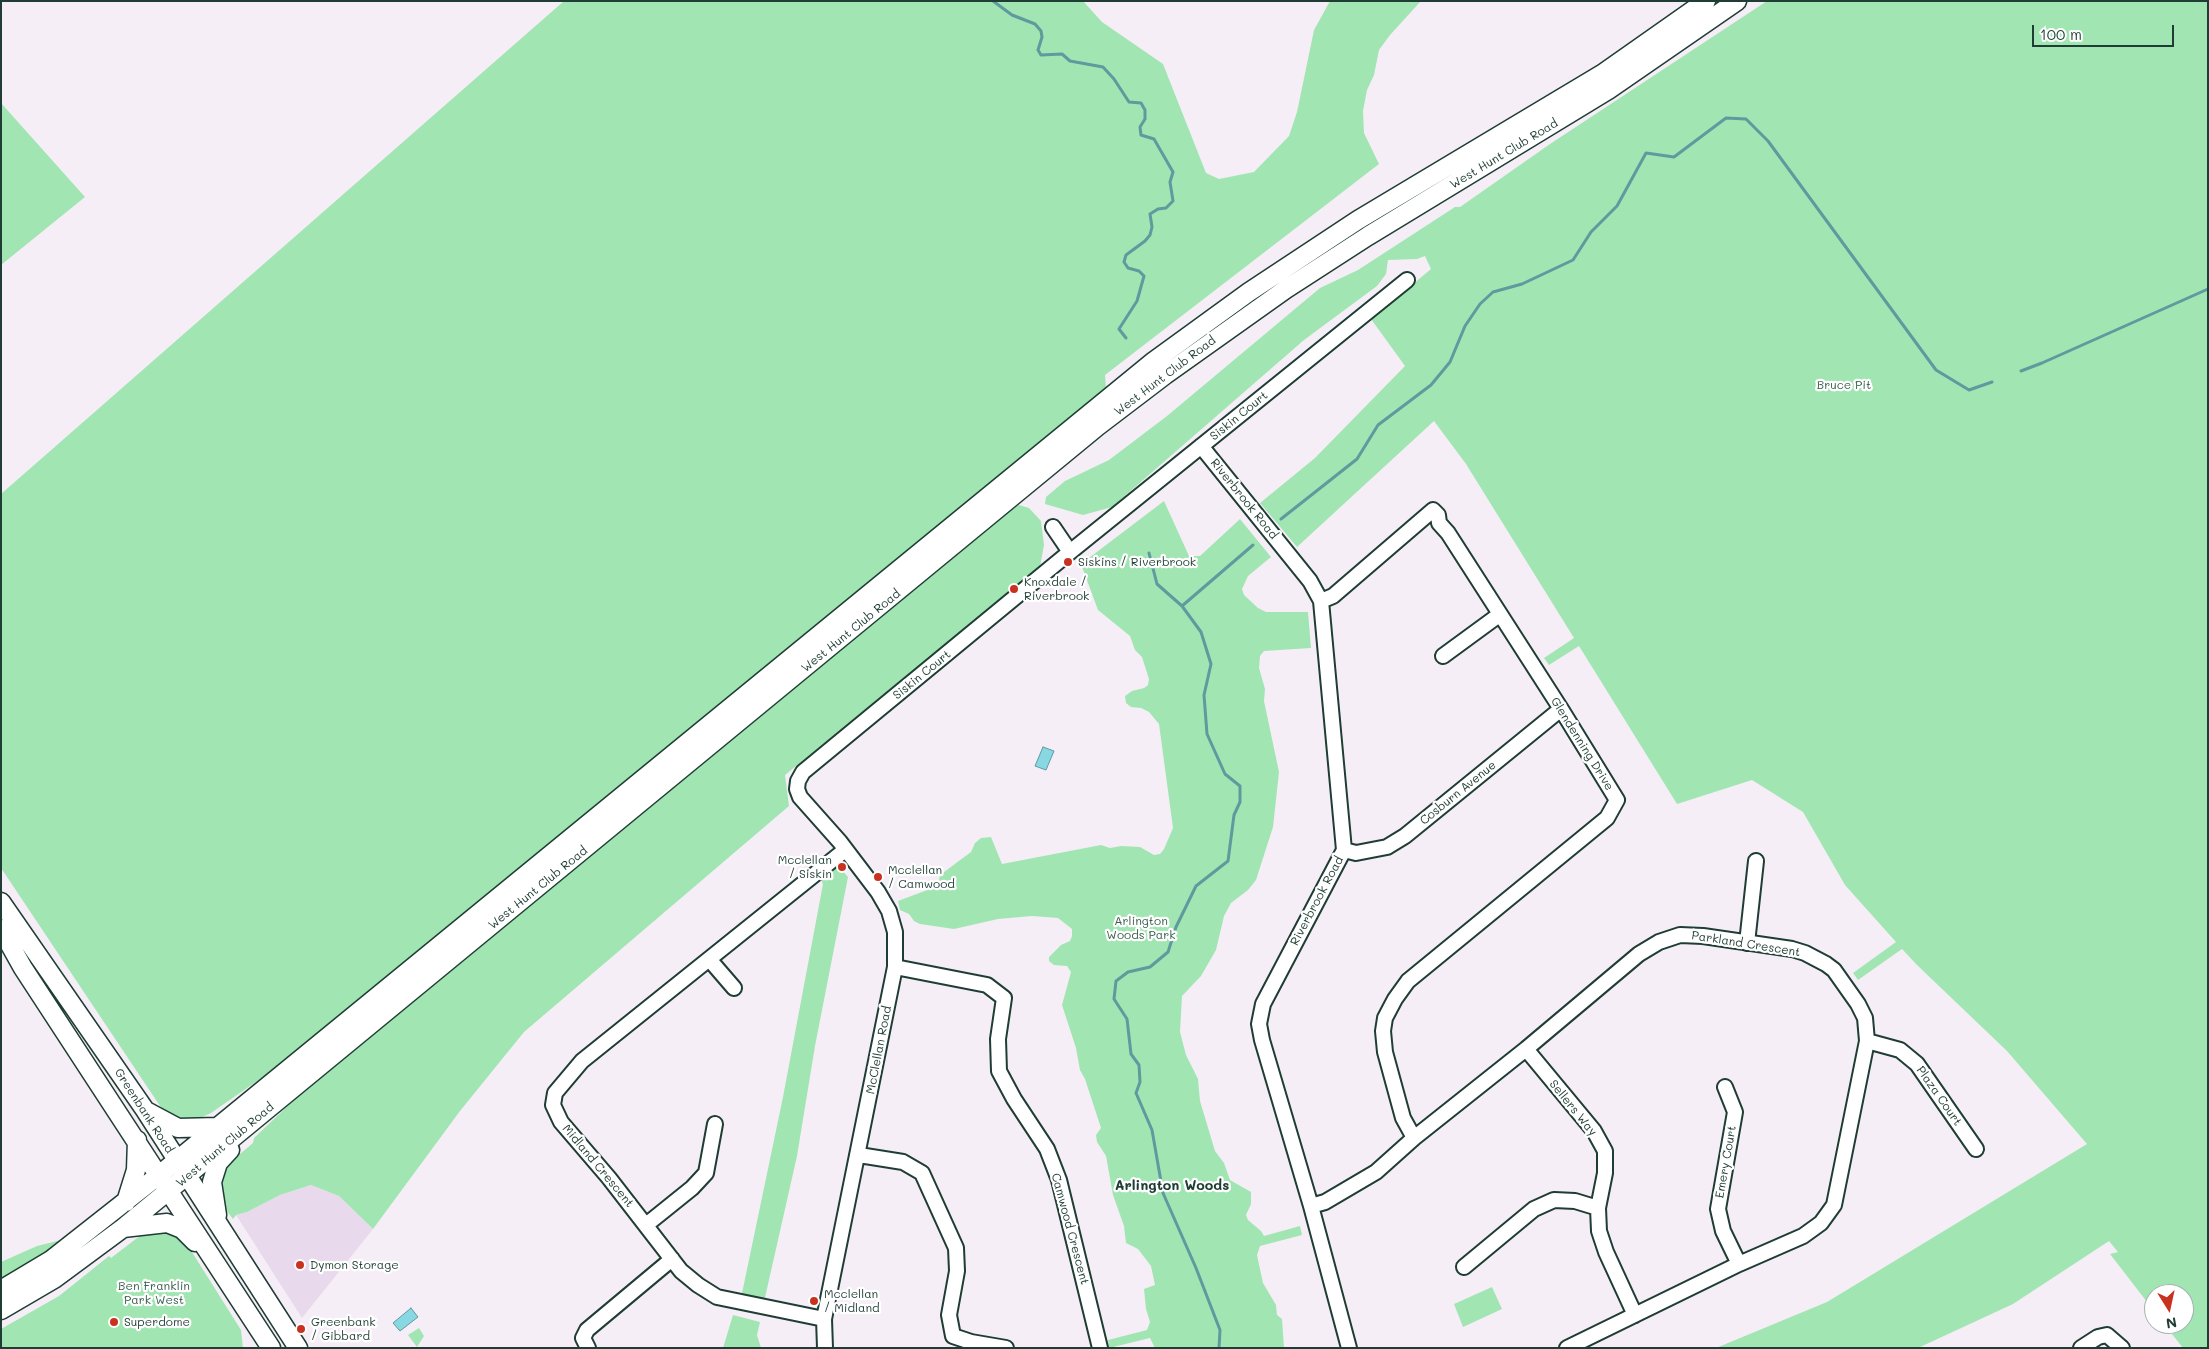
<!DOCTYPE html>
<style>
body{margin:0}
#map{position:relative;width:2209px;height:1349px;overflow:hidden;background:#f5eef6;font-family:Mali,sans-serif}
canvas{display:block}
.frame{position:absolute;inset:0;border:2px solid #1f3d34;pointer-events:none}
.north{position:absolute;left:2144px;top:1284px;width:50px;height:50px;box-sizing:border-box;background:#fff;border:1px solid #a5b1ae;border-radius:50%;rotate:170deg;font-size:14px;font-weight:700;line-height:20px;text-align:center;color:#1f3d34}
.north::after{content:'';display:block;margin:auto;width:18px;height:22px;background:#c8321e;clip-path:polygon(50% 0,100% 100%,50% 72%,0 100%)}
.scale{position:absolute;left:2032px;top:25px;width:142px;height:22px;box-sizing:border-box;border:2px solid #1f3d34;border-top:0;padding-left:6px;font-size:15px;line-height:18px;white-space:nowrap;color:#1f3d34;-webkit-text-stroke:4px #fff;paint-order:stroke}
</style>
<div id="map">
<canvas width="2209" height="1349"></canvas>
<div class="frame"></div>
<div class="north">N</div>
<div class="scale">100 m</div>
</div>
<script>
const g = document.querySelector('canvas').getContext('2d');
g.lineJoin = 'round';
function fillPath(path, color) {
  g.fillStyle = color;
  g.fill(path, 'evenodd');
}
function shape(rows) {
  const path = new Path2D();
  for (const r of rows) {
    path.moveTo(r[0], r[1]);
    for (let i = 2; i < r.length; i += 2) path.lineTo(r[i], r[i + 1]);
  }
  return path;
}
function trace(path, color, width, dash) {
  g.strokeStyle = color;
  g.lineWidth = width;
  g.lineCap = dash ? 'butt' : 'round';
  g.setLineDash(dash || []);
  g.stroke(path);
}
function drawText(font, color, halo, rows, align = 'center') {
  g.font = font + ' Mali,sans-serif';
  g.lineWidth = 4.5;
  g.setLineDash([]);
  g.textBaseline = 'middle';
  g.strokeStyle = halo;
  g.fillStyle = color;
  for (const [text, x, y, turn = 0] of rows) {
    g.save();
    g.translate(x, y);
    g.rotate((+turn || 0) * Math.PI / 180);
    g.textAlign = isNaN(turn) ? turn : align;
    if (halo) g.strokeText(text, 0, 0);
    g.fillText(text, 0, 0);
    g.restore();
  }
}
fillPath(shape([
 [311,1185,339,1196,373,1229,302,1318,236,1215,247,1212,280,1195]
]), '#e8d9ec');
fillPath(shape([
 [564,1,1083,1,1102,22,1163,64,1206,173,1219,179,1254,172,1289,136,1297,112,1314,30,1330,1,1421,1,1390,35,1379,50,1374,75,1367,90,1363,111,1364,133,1379,164,1105,375,1106,388,296,1054,211,1113,200,1118,187,1120,174,1116,165,1112,160,1106,1,868,1,494],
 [1767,1,2208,1,2208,1348,2183,1348,2164,1324,2184,1324,2184,1294,2154,1294,2154,1311,2110,1254,2118,1252,2109,1241,2013,1304,1918,1348,1716,1348,1827,1302,2087,1144,2007,1051,1917,965,1902,949,1858,980,1853,973,1896,942,1845,885,1803,812,1752,780,1677,804,1579,646,1549,665,1544,658,1574,638,1466,464,1434,421,1297,547,1260,503,1315,458,1405,366,1371,319,1431,269,1425,256,1417,259,1388,260,1386,274,1377,286,1304,340,1112,507,1083,515,1045,504,1046,497,1065,481,1109,460,1167,416,1320,288,1358,270,1455,207,1460,207,1550,144],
 [1,103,85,197,1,265],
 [1164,501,1189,556,1200,556,1240,519,1271,557,1248,576,1242,589,1244,595,1258,608,1266,612,1308,612,1311,648,1264,651,1260,656,1259,668,1265,689,1264,701,1279,772,1273,827,1256,880,1248,890,1231,903,1224,916,1216,950,1201,976,1182,996,1180,1032,1186,1055,1198,1079,1200,1101,1215,1151,1224,1163,1230,1180,1251,1192,1251,1204,1246,1215,1248,1220,1261,1231,1264,1236,1300,1226,1302,1235,1260,1246,1257,1255,1263,1283,1276,1305,1277,1315,1282,1319,1284,1348,1155,1348,1150,1338,1109,1348,1108,1340,1147,1330,1150,1322,1146,1309,1144,1289,1155,1285,1151,1266,1138,1249,1126,1243,1124,1226,1113,1195,1106,1156,1097,1142,1096,1135,1101,1128,1085,1079,1080,1070,1076,1048,1062,1005,1071,972,1067,966,1054,965,1049,961,1049,957,1061,945,1070,941,1072,936,1072,929,1058,918,1032,916,998,919,954,929,920,924,914,921,909,914,900,910,898,901,938,886,940,875,971,852,975,843,981,838,991,837,1002,864,1101,845,1110,848,1121,846,1140,847,1154,855,1160,854,1164,849,1173,828,1159,724,1149,712,1141,708,1131,707,1126,703,1125,696,1132,691,1144,688,1148,685,1149,679,1142,657,1135,650,1130,636,1098,610,1081,564],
 [1019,505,1029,508,1041,521,1044,545,1040,567,785,775,789,806,524,1032,460,1111,373,1229,339,1196,311,1185,280,1195,247,1212,236,1215,233,1219,226,1210,219,1197,222,1174,228,1164,253,1143,254,1138,295,1099,1012,509],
 [837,867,841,869,848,877,815,1046,797,1156,764,1302,741,1298,783,1097,823,884,820,877],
 [156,1232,172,1234,185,1241,241,1330,243,1348,1,1348,1,1329,59,1296,109,1256,111,1258,141,1235],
 [65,1239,1,1281,1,1262,37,1246],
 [1492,1287,1502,1309,1463,1327,1454,1304],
 [733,1315,760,1322,757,1335,761,1348,723,1348],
 [419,1328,424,1336,417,1347,408,1335]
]), '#a1e6b2');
const water = shape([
 [1043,747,1054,751,1046,770,1035,766,1043,747],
 [411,1308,418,1317,400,1331,393,1323,411,1308]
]);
fillPath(water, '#88d8e4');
trace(water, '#5e9a9e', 1);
trace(shape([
 [993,1,1012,15,1035,24,1041,31,1042,37,1038,50,1041,55,1062,54,1070,61,1103,67,1114,79,1129,102,1141,103,1145,110,1145,119,1140,127,1141,135,1154,139,1173,172,1170,182,1173,201,1166,208,1158,209,1150,214,1152,227,1150,235,1145,241,1126,255,1124,262,1128,268,1139,271,1144,276,1137,301,1119,329,1126,338],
 [2021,371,2042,363,2208,289],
 [1281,519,1357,459,1378,425,1431,385,1450,362,1465,326,1480,304,1493,292,1522,284,1573,260,1591,232,1617,206,1646,153,1674,157,1726,118,1746,119,1768,141,1936,370,1969,390,1992,382],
 [1149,553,1157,584,1182,606,1201,632,1211,664,1204,695,1207,734,1225,774,1240,786,1240,802,1234,815,1228,861,1196,886,1176,927,1168,952,1150,967,1128,972,1116,981,1114,999,1127,1019,1131,1054,1139,1065,1140,1082,1136,1093,1152,1130,1163,1193,1196,1268,1220,1330,1219,1348],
 [1182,606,1253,545]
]), '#5e9a9e', 3);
const minor = shape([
 [1201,446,1310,581,1321,601,1344,850,1263,1004,1259,1024,1262,1040,1311,1206,1349,1348],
 [1053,527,1070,552],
 [1321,601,1333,596,1433,510,1438,515,1439,523,1448,533,1561,709,1617,800,1607,818,1408,981,1395,999,1385,1018,1383,1031,1385,1052,1403,1118,1414,1138],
 [1443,656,1499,615],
 [1344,850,1356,853,1387,847,1405,836,1561,709],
 [1747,943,1756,861],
 [709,959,734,988],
 [895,967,987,985,1004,998,998,1039,999,1071,1014,1099,1047,1149,1059,1180,1100,1348],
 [1867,1041,1900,1050,1917,1064,1976,1149],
 [1526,1049,1594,1131,1605,1151,1605,1173,1598,1208,1599,1231,1606,1252,1635,1315],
 [1725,1087,1735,1112,1718,1209,1723,1231,1739,1264],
 [859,1155,903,1162,922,1173,956,1248,957,1271,949,1315,953,1336,971,1342,1006,1348],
 [1311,1206,1325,1202,1376,1172,1414,1138,1526,1049,1639,954,1659,942,1680,935,1703,936,1792,949,1805,953,1826,964,1834,970,1858,1004,1865,1018,1867,1041,1834,1205,1821,1223,1803,1236,1739,1264,1567,1348],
 [646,1225,692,1188,706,1173,715,1124],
 [1464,1267,1534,1209,1554,1200,1575,1201,1598,1208],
 [824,1319,717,1297,698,1285,681,1271,609,1178,561,1122,553,1105,555,1093,582,1061,845,850],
 [588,1348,583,1338,587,1330,672,1259],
 [825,1348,824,1319,895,967,895,932,889,911,878,892,840,842,800,797,797,789,798,781,803,772,1070,552,1407,280],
 [2081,1348,2098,1337,2107,1335,2122,1348]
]);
const major = shape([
 [1,902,145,1110,298,1348],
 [1,929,23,968,271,1348],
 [148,1112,178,1128,218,1127],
 [126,1202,136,1170,137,1140],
 [217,1215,212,1182,218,1163,230,1150],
 [123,1228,167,1223,182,1229,195,1242],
 [1,1290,51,1260,159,1175,1154,361,1249,292,1358,220,1602,74,1706,1],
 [1,1310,54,1279,123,1228,1098,426,1165,375,1286,289,1368,236,1608,90,1737,1]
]);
trace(minor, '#1f3d34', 18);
trace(major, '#1f3d34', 21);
trace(minor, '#fff', 14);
trace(major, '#fff', 18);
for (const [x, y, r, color] of [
 [1068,562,5,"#c8321e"],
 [1014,589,5,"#c8321e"],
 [842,867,5,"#c8321e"],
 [878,877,5,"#c8321e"],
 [300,1265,5,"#c8321e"],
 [814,1301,5,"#c8321e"],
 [114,1322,5,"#c8321e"],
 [301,1329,5,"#c8321e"]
]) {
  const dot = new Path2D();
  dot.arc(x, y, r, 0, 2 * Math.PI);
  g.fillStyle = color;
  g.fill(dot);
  trace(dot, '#fff', 2);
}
drawText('12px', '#1f3d34', '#fff', [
 ["West Hunt Club Road",1504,154,-31],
 ["West Hunt Club Road",1165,376,-37],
 ["Siskin Court",1239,416,-39],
 ["Riverbrook Road",1244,499,51],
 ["West Hunt Club Road",851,631,-39],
 ["Siskin Court",922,675,-39],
 ["Glendenning Drive",1582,744,58],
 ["Cosburn Avenue",1458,793,-39],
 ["West Hunt Club Road",538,888,-39],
 ["Riverbrook Road",1317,901,-62],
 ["Parkland Crescent",1746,944,9],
 ["McClellan Road",879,1050,-79],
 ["Plaza Court",1939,1096,55],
 ["Sellers Way",1573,1108,51],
 ["Greenbank Road",144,1111,57],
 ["West Hunt Club Road",225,1145,-40],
 ["Emery Court",1726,1162,-80],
 ["Midland Crescent",598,1166,50],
 ["Camwood Crescent",1070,1229,75]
]);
drawText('12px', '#395f4d', '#fff', [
 ["Bruce Pit",1844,385],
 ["Arlington",1141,921],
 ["Woods Park",1141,935],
 ["Ben Franklin",154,1286],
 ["Park West",154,1300]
]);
drawText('12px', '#1f3d34', '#fff', [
 ["Siskins / Riverbrook",1078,562],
 ["Knoxdale /",1024,582],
 ["Riverbrook",1024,596],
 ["Mcclellan",832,860,"right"],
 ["/ Siskin",832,874,"right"],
 ["Mcclellan",888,870],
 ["/ Camwood",888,884],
 ["Dymon Storage",310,1265],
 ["Mcclellan",824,1294],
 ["/ Midland",824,1308],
 ["Superdome",124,1322],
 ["Greenbank",311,1322],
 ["/ Gibbard",311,1336]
], 'left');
drawText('bold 14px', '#1f3d34', '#fff', [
 ["Arlington Woods",1172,1186]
]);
</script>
